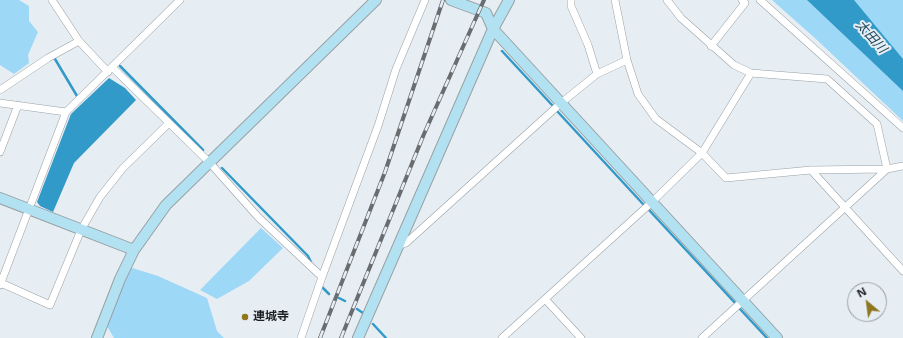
<!DOCTYPE html>
<meta charset="utf-8">
<style>
body{margin:0}
#map{position:relative;width:903px;height:338px;overflow:hidden;background:#e7eef3;font-family:"Open Sans",sans-serif}
canvas{display:block}
.north{position:absolute;left:847px;top:282px;width:40px;height:40px;box-sizing:border-box;background:#e7eef3;border:1px solid #969c9f;border-radius:50%;rotate:331deg;font-size:11px;font-weight:700;line-height:16px;text-align:center;color:#1d2021}
.north::after{content:'';display:block;margin:auto;width:14px;height:18px;background:#8e771d;clip-path:polygon(50% 0,100% 100%,50% 72%,0 100%)}
</style>
<div id="map">
<canvas width="903" height="338"></canvas>
<div class="north">N</div>
</div>
<script>
const g = document.querySelector('canvas').getContext('2d');
g.lineJoin = 'round';
function fillPath(path, color) {
  g.fillStyle = color;
  g.fill(path, 'evenodd');
}
function shape(rows) {
  const path = new Path2D();
  for (const r of rows) {
    path.moveTo(r[0], r[1]);
    for (let i = 2; i < r.length; i += 2) path.lineTo(r[i], r[i + 1]);
  }
  return path;
}
function trace(path, color, width, dash) {
  g.strokeStyle = color;
  g.lineWidth = width;
  g.lineCap = dash ? 'butt' : 'round';
  g.setLineDash(dash || []);
  g.stroke(path);
}
function drawText(font, color, halo, rows, align = 'center') {
  g.font = font + ' "Open Sans","Noto Sans JP",sans-serif';
  g.lineWidth = 4;
  g.setLineDash([]);
  g.textBaseline = 'middle';
  g.strokeStyle = halo;
  g.fillStyle = color;
  for (const [text, x, y, turn = 0] of rows) {
    g.save();
    g.translate(x, y);
    g.rotate((+turn || 0) * Math.PI / 180);
    g.textAlign = isNaN(turn) ? turn : align;
    if (halo) g.strokeText(text, 0, 0);
    g.fillText(text, 0, 0);
    g.restore();
  }
}
fillPath(shape([
 [0,0,19,0,29,6,29,21,38,32,28,55,29,63,14,74,0,65],
 [772,0,903,0,903,121,817,40],
 [261,228,283,248,249,281,217,299,200,290],
 [126,266,158,276,207,298,217,331,224,338,114,338,104,321]
]), '#9dd8f7');
fillPath(shape([
 [807,0,854,0,903,59,903,91],
 [109,78,125,88,136,100,74,163,53,212,40,206,37,202,71,114]
]), '#329ac9');
trace(shape([
 [502,51,552,105],
 [55,59,77,96],
 [120,66,203,150],
 [557,111,643,204],
 [222,168,308,256,311,262],
 [649,210,736,304],
 [322,287,329,294],
 [339,298,345,301],
 [357,309,363,313],
 [740,309,767,338],
 [373,324,386,338]
]), '#329ac9', 2.5);
const street = shape([
 [52,0,79,41,108,72],
 [571,0,571,6,588,45,597,74],
 [615,0,627,60,638,94,656,119,702,153,726,178,811,170,887,169,903,166],
 [667,0,681,18,734,65,751,73,827,79,877,124,887,169,702,338],
 [760,0,903,128],
 [711,46,745,3,742,0],
 [112,67,210,163,258,217,322,277],
 [0,90,48,58,79,41],
 [0,103,66,112],
 [0,152,18,105],
 [811,170,903,271],
 [397,246,406,243,561,103,597,74,627,60],
 [1,283,50,305,81,230,100,197,123,168,169,123],
 [0,285,66,112,180,0],
 [545,299,581,338],
 [301,338,322,277,378,126,396,69,425,0],
 [502,338,652,202,702,153,751,73]
]);
const secondary = shape([
 [451,0,486,13,493,29,777,338],
 [0,198,134,250],
 [97,338,120,279,134,250,166,205,376,0],
 [358,338,493,29,509,0]
]);
trace(street, '#99a0a4', 8);
trace(secondary, '#99a0a4', 12);
trace(street, '#fff', 7);
trace(secondary, '#b2e2f2', 10);
const rail = shape([
 [320,338,385,172,443,0],
 [341,338,424,134,484,0]
]);
trace(rail, '#696d70', 4);
trace(rail, '#e7eef3', 2.5, [8]);
for (const [x, y, r, color] of [
 [245,317,4,"#8e771d"]
]) {
  const dot = new Path2D();
  dot.arc(x, y, r, 0, 2 * Math.PI);
  g.fillStyle = color;
  g.fill(dot);
  trace(dot, '#e7eef3', 1.5);
}
drawText('bold 12px', '#1d2021', '#e7eef3', [
 ["連城寺",253,317]
], 'left');
drawText('italic 13px', '#1c465b', '#e7eef3', [
 ["太田川",871,37,48]
]);
</script>
